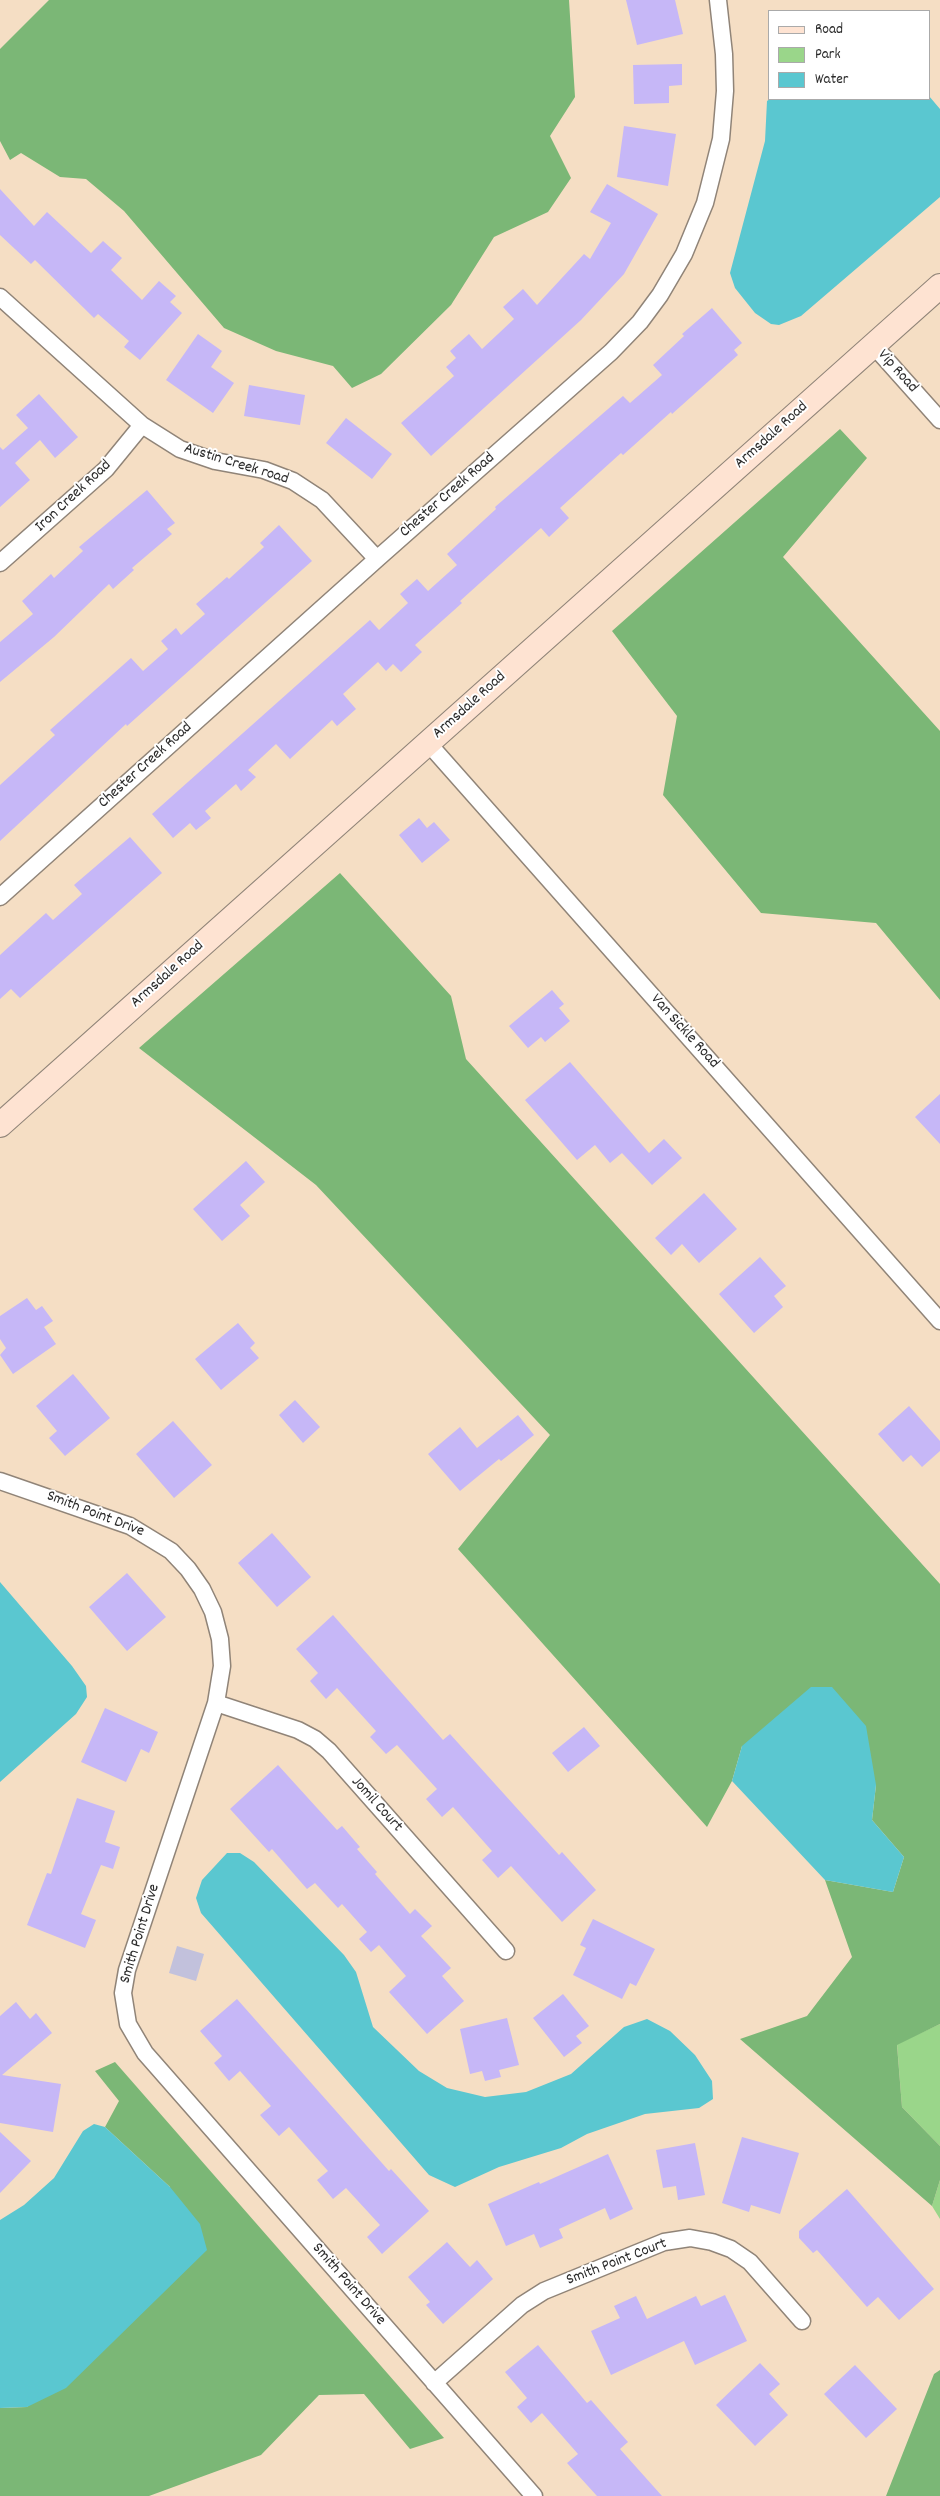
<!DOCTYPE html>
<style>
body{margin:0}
#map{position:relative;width:940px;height:2496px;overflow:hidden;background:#f5dec4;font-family:Dekko,sans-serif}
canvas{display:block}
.legend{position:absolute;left:768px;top:10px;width:162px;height:90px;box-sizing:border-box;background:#fff;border:1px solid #aaa;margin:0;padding:6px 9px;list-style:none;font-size:15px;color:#2b2b2b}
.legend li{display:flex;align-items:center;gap:10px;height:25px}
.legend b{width:25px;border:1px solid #aaa}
</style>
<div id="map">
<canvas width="940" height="2496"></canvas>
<ul class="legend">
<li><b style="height:6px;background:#fee3d2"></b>Road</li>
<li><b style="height:14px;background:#9ad68a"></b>Park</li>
<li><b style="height:14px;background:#5ac7d0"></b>Water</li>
</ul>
</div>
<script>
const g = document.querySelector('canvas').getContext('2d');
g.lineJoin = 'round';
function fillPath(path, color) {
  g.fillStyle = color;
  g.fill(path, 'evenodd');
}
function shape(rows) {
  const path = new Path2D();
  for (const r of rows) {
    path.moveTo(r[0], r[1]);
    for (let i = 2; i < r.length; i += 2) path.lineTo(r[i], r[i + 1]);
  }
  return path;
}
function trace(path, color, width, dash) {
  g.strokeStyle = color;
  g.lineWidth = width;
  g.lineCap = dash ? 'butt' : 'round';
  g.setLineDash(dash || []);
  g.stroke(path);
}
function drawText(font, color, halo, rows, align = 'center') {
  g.font = font + ' Dekko,sans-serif';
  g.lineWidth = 4;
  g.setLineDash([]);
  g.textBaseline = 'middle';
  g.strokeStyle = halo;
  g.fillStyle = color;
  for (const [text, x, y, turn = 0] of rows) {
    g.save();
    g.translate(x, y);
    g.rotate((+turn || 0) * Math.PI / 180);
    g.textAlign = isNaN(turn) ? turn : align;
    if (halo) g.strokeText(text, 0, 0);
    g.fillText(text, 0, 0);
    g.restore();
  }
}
fillPath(shape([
 [177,1946,204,1954,196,1981,169,1973]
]), '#c2c1dc');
fillPath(shape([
 [940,2024,940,2146,902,2107,897,2044],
 [940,2180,940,2219,932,2206]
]), '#9ad68a');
fillPath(shape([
 [49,0,569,0,575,97,550,136,571,178,548,212,494,237,451,305,381,374,352,388,333,366,276,351,224,328,124,211,86,179,60,177,21,153,10,160,0,141,0,49],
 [840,429,867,458,783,557,940,731,940,1000,876,923,761,913,663,795,677,716,612,631],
 [340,873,451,996,466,1059,940,1584,940,2024,897,2045,902,2107,940,2146,940,2180,932,2206,740,2039,807,2016,852,1957,825,1880,893,1892,904,1857,872,1820,876,1785,742,1746,732,1781,707,1827,458,1549,550,1435,316,1185,139,1048],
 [115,2062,444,2438,410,2449,364,2394,319,2395,261,2455,149,2496,0,2496,0,2408,27,2407,170,2187,105,2127,119,2101,95,2071],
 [940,2370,940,2496,886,2496,934,2374]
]), '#7bb776');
fillPath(shape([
 [929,96,940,109,940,197,801,316,779,325,771,324,755,313,735,288,730,273,765,141,767,101,770,99,929,99],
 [0,1582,72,1666,86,1686,87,1697,76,1714,0,1782],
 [811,1687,832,1687,866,1726,876,1785,872,1820,904,1857,893,1892,825,1880,732,1781,742,1746],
 [227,1853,240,1853,254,1862,344,1955,356,1972,373,2027,419,2071,447,2088,485,2097,526,2092,571,2074,624,2027,647,2019,670,2031,695,2055,712,2081,713,2099,699,2108,645,2114,587,2134,561,2148,499,2167,455,2187,429,2175,201,1913,196,1898,202,1880],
 [94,2124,105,2127,170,2187,200,2224,207,2250,66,2388,27,2407,0,2408,0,2220,24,2205,54,2178,83,2131]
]), '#5ac7d0');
fillPath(shape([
 [626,0,675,0,683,34,637,45],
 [682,64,682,85,669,86,669,103,634,104,633,65],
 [624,126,676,134,668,186,617,177],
 [607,184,658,214,624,274,581,320,431,456,401,423,454,376,446,367,456,358,450,351,469,334,482,349,514,319,503,307,523,289,537,305,584,254,590,259,611,223,590,212],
 [0,189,34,226,47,212,91,253,103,241,122,258,111,270,142,300,159,281,176,296,170,302,182,313,140,360,124,347,129,341,98,314,94,318,35,260,31,264,0,235],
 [712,308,742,343,734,350,738,355,672,414,671,412,623,455,621,453,560,508,569,518,549,537,541,528,460,601,462,603,415,645,422,652,401,672,393,664,386,671,378,662,343,694,356,709,337,726,332,720,290,759,276,744,248,770,256,777,241,791,236,784,205,811,211,818,196,830,190,823,173,838,152,814,370,620,379,630,408,603,400,594,417,579,428,591,457,565,447,554,496,509,495,507,623,396,630,403,662,375,653,365,684,336,682,334],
 [198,334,222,351,211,367,234,383,213,413,166,380],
 [249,385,305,395,300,425,244,416],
 [39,394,78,437,55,458,40,440,15,463,30,480,0,507,0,447,3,450,28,428,16,415],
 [346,418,392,454,372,479,326,443],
 [147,490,175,523,167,529,172,534,132,568,134,570,113,589,109,584,54,637,0,682,0,642,33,614,22,601,51,574,54,578,83,551,79,547],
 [279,525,312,561,127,726,126,724,0,841,0,785,55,735,50,730,131,658,143,671,168,649,161,641,176,628,181,635,205,614,196,604,227,577,229,579,264,547,260,543],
 [419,818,427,828,434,822,450,840,422,863,399,835],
 [130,837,162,873,20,998,11,989,0,999,0,955,46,913,53,920,82,894,74,885],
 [552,990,564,1004,559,1008,570,1021,545,1042,541,1037,528,1048,509,1026],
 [570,1062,649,1153,664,1139,682,1158,652,1185,622,1153,610,1163,595,1145,577,1160,525,1100],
 [940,1094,940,1144,915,1117],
 [246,1161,265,1182,240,1205,250,1216,222,1241,193,1209],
 [704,1193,737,1229,699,1263,682,1244,671,1255,655,1238],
 [760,1257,786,1286,774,1296,783,1307,754,1333,719,1294],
 [27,1298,36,1310,42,1306,53,1321,44,1327,56,1344,13,1374,0,1355,6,1348,0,1339,0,1316],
 [238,1323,255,1343,250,1348,259,1358,221,1390,195,1359],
 [73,1374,110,1418,65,1456,49,1438,57,1431,36,1406],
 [295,1400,320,1427,303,1443,279,1415],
 [909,1406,940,1441,940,1451,922,1467,911,1455,903,1462,878,1434],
 [518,1415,534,1435,501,1461,499,1459,460,1491,428,1454,460,1427,477,1448],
 [173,1421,212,1465,174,1498,136,1454],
 [272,1533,311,1577,277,1607,238,1563],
 [127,1573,166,1617,127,1651,89,1607],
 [333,1615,443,1740,450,1734,559,1855,562,1852,596,1890,562,1922,511,1866,498,1878,482,1860,492,1851,453,1807,442,1817,426,1799,437,1789,397,1745,386,1754,370,1737,376,1731,337,1688,326,1699,310,1681,318,1673,296,1649],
 [105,1708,158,1732,149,1753,141,1749,126,1782,81,1762],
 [584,1727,600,1746,568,1772,552,1753],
 [278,1765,337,1830,342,1826,360,1847,357,1849,377,1872,375,1874,410,1914,415,1909,432,1926,421,1936,451,1968,442,1976,464,2001,427,2034,389,1992,406,1976,379,1945,371,1952,359,1939,367,1932,342,1904,338,1908,315,1883,307,1889,272,1849,269,1852,230,1809],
 [77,1798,115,1811,105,1842,120,1847,113,1869,101,1865,81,1914,96,1920,85,1948,27,1925,47,1873,51,1874],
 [593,1919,655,1949,636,1986,630,1983,622,1999,573,1975,586,1948,580,1945],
 [563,1994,589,2026,576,2036,582,2043,564,2057,533,2018],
 [237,1999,389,2171,391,2169,429,2211,382,2254,367,2237,380,2225,346,2188,333,2199,317,2180,328,2171,289,2127,279,2136,260,2115,271,2106,240,2071,229,2081,214,2063,222,2056,200,2031],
 [16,2002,30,2019,36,2013,52,2033,2,2075,61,2084,53,2132,0,2123,0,2016],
 [507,2018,519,2065,499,2070,501,2077,485,2081,482,2071,470,2074,460,2029],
 [0,2132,31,2161,0,2193],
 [742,2137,799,2153,780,2214,751,2205,749,2212,722,2203],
 [695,2143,705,2195,678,2200,676,2186,663,2188,656,2150],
 [608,2154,633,2209,610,2220,605,2208,559,2229,563,2238,540,2248,534,2234,506,2246,488,2204,539,2182,540,2184],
 [847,2189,934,2289,899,2320,878,2297,867,2307,817,2250,813,2253,799,2238,799,2231],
 [447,2242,470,2267,477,2260,493,2279,443,2324,426,2305,430,2302,408,2277],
 [725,2295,747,2341,695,2365,684,2341,611,2375,591,2331,620,2318,614,2306,636,2296,647,2319,696,2296,701,2306],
 [538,2345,587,2403,591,2400,628,2442,620,2449,662,2496,597,2496,567,2463,578,2454,542,2413,531,2423,517,2407,527,2398,505,2372],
 [760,2363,780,2384,769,2394,788,2415,755,2446,716,2405],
 [855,2365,897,2409,866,2438,824,2394]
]), '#c6b7f7');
const street = shape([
 [0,297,142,425,180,449,215,461,264,470,293,481,322,500,377,559],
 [874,346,940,420],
 [0,563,106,469,142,425],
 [428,743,940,1321],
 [0,897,377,559,611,352,640,322,660,295,684,254,705,203,721,139,725,91,724,54,718,0],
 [0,1481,130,1526,171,1551,188,1569,202,1589,213,1612,220,1639,222,1666,216,1703,127,1970,123,1993,128,2024,145,2053,534,2496],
 [216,1703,298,1730,315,1739,329,1751,506,1951],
 [434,2383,522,2305,544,2291,664,2242,690,2238,712,2242,731,2249,750,2262,802,2321]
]);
const secondary = shape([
 [0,1125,940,286]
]);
trace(street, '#908478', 19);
trace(secondary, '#908478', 26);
trace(street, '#fff', 16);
trace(secondary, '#fee3d2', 24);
drawText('16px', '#2b2b2b', '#fff', [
 ["Vip Road",897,372,48],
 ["Armsdale Road",772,436,-42],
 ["Austin Creek road",236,465,17],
 ["Chester Creek Road",448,496,-41],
 ["Iron Creek Road",74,497,-43],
 ["Armsdale Road",470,706,-42],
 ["Chester Creek Road",146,766,-42],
 ["Armsdale Road",168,975,-42],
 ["Van Sickle Road",684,1032,48],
 ["Smith Point Drive",95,1515,21],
 ["Jomil Court",376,1805,48],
 ["Smith Point Drive",141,1934,-73],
 ["Smith Point Court",617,2263,-21],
 ["Smith Point Drive",348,2285,49]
]);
</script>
